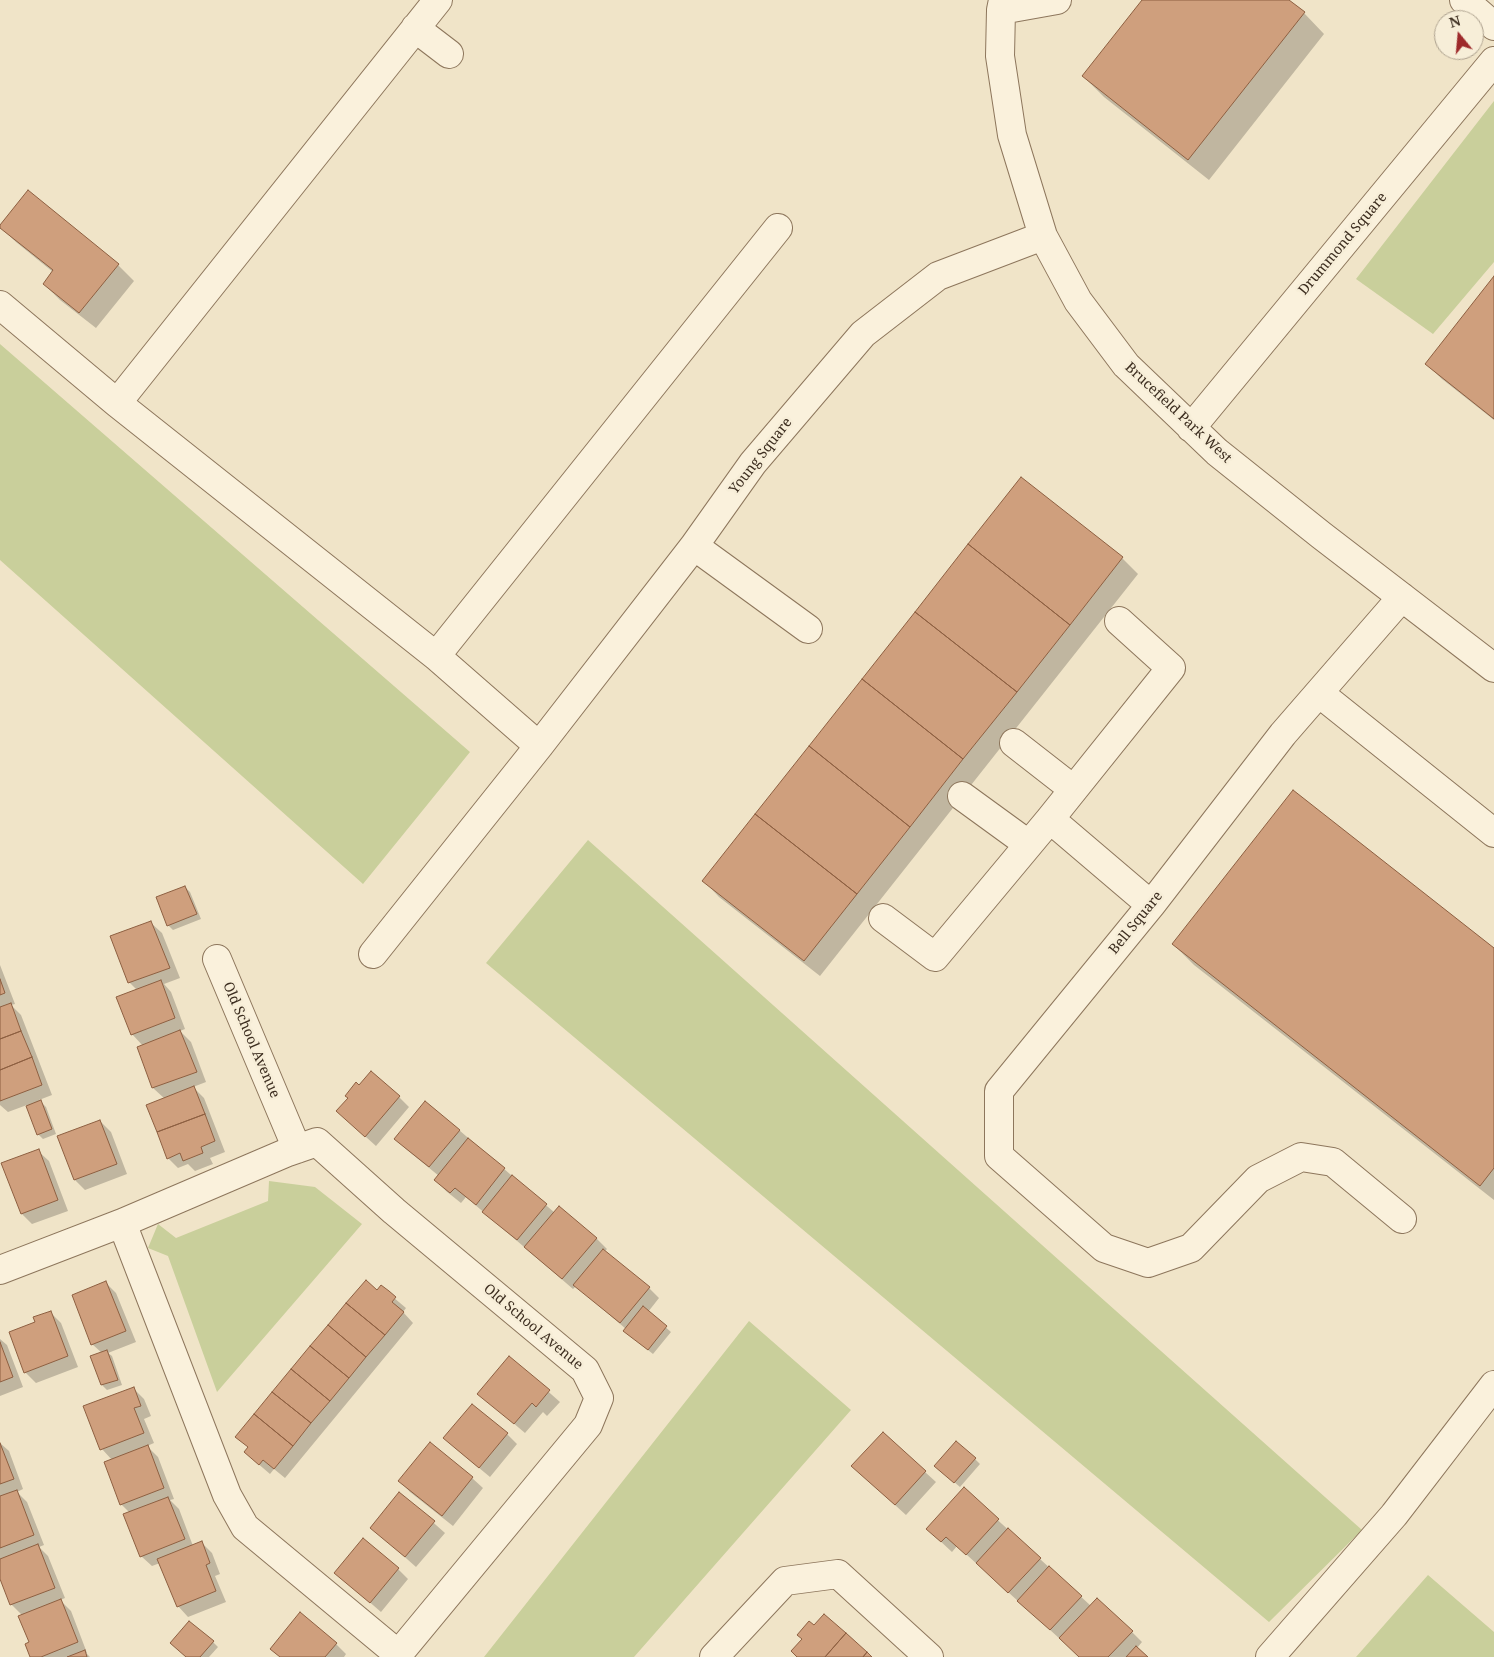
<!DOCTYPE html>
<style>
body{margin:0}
#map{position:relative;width:1494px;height:1657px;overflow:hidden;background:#f0e4c8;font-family:"Noto Serif",serif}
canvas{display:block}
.north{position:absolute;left:1434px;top:10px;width:50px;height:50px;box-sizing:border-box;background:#f7eed8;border:1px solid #ada18e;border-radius:50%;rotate:343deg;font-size:14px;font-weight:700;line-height:20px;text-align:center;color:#3d2e20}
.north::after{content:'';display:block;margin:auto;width:18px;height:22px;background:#9e2a2b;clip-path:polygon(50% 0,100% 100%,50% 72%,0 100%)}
</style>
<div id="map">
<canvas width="1494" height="1657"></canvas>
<div class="north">N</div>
</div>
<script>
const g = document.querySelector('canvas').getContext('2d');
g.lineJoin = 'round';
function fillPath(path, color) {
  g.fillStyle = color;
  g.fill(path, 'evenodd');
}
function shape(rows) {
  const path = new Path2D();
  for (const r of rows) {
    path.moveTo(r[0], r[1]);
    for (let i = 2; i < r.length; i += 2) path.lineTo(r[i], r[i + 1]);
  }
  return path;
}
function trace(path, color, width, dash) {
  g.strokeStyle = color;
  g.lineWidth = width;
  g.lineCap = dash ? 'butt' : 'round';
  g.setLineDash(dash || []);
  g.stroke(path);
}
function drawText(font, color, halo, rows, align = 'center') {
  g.font = font + ' "Noto Serif",serif';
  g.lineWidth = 5;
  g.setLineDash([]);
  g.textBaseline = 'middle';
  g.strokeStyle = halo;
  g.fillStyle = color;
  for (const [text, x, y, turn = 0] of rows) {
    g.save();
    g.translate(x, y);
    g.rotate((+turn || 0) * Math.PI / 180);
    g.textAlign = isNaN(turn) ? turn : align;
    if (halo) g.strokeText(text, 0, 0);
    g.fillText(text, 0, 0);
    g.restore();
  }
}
fillPath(shape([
 [1494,101,1494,262,1433,334,1356,279],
 [0,344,470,752,363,884,0,560],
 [588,840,1079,1278,1362,1530,1269,1622,486,963],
 [269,1181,315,1187,362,1224,217,1392,168,1256,148,1248,158,1224,176,1238,268,1201],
 [749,1321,851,1410,634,1657,484,1657],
 [1428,1575,1494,1632,1494,1657,1356,1657]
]), '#c9cf9b');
fillPath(shape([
 [1144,0,1287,0,1304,13,1324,34,1209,180,1104,97,1083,76],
 [28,192,118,265,134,281,96,328,60,300,44,284,53,272,16,242,0,227],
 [1494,278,1494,420,1442,379,1426,364],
 [1022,479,1122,558,1138,574,820,976,719,897,704,881],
 [185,887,190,892,201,919,173,930,168,925],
 [151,923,162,933,180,978,164,984,171,992,185,1029,180,1031,191,1042,206,1082,193,1087,204,1098,225,1152,210,1158,213,1164,195,1171,188,1164,178,1168,168,1158,165,1099,153,1088,138,1048,143,1046,132,1034,137,990,129,982],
 [1173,944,1494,949,1494,1200,1194,965],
 [0,965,15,1004,11,1005,21,1015,52,1095,39,1100,46,1107,56,1134,43,1139,38,1134,27,1105,8,1112,0,1105],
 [359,1087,399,1097,409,1107,376,1146,337,1111],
 [100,1121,111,1132,127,1174,85,1190,75,1180],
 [459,1130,555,1213,596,1238,607,1249,604,1252,649,1288,659,1298,648,1312,671,1332,653,1354,629,1335,626,1329,576,1286,573,1289,466,1197,461,1203,446,1191,436,1180,439,1176,406,1149,396,1139],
 [38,1151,49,1161,68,1211,32,1224,22,1214,3,1164],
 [106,1283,116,1293,136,1342,108,1353,112,1356,122,1385,107,1390,102,1385,92,1357,102,1353,92,1344],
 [381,1287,406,1308,403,1312,413,1323,285,1478,274,1469,270,1474,256,1462,249,1448,237,1437],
 [50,1312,61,1323,78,1367,36,1383,25,1372,36,1323],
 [0,1339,7,1345,23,1387,0,1396],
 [509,1357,560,1402,547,1416,543,1412,525,1433,479,1394],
 [133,1388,144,1399,151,1416,144,1419,154,1443,147,1446,158,1457,174,1499,170,1500,179,1509,193,1546,202,1543,212,1553,220,1574,215,1576,226,1602,188,1617,178,1606,160,1563,152,1566,141,1556,130,1513,121,1504,112,1460,102,1449],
 [507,1434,517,1444,490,1477,455,1448],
 [0,1443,9,1451,23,1489,17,1492,27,1502,44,1545,39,1547,48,1556,65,1598,60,1600,71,1611,87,1653,86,1653,90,1657,31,1657,30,1643,22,1615,11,1604,0,1575],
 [975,1459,980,1464,960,1487,941,1471],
 [925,1472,936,1482,906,1515,864,1477],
 [472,1478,483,1488,453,1526,410,1492,400,1481],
 [964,1489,1091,1606,1132,1632,1142,1642,1137,1648,1146,1657,1080,1657,957,1546,952,1552,938,1539],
 [400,1493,445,1533,416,1567,371,1527],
 [398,1569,408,1579,381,1612,336,1573],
 [213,1642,218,1647,209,1657,187,1657],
 [336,1644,346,1654,344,1657,280,1657]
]), '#0003');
const building = shape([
 [1142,0,1289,0,1305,12,1188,160,1082,76,1142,0],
 [28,190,119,264,79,313,43,284,53,270,0,228,0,225,28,190],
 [1494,276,1494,419,1425,364,1494,276],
 [1021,477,1123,557,1070,625,968,544,1021,477],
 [968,544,1070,625,1017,692,915,612,968,544],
 [915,612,1017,692,963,759,862,679,915,612],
 [862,679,963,759,910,827,809,746,862,679],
 [809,746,910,827,857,894,755,814,809,746],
 [1293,790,1494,948,1494,1168,1480,1186,1172,944,1293,790],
 [755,814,857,894,804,961,702,881,755,814],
 [185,886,197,914,167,926,156,897,185,886],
 [151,921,170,968,128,983,110,936,151,921],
 [0,979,5,993,0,995,0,979],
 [161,980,175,1018,131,1035,116,997,161,980],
 [11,1003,21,1031,0,1039,0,1007,11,1003],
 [180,1030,197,1072,152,1088,137,1047,180,1030],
 [21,1031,32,1057,0,1070,0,1039,21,1031],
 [32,1057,42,1085,0,1101,0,1070,32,1057],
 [371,1071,400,1096,365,1137,336,1111,348,1098,345,1096,356,1082,359,1085,371,1071],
 [194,1086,205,1114,157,1132,146,1105,194,1086],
 [41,1100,52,1129,37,1135,26,1106,41,1100],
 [425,1101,460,1130,429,1167,394,1139,425,1101],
 [205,1114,215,1141,201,1147,203,1153,183,1161,180,1153,167,1159,157,1132,205,1114],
 [100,1120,117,1164,74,1180,57,1136,100,1120],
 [468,1138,505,1168,476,1205,455,1188,450,1193,434,1180,468,1138],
 [39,1149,58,1200,21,1214,1,1163,39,1149],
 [512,1175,547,1204,517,1240,482,1212,512,1175],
 [559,1206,597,1238,562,1279,524,1247,559,1206],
 [603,1249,650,1287,620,1323,573,1285,603,1249],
 [366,1280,377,1290,381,1285,389,1291,396,1297,392,1302,404,1312,385,1335,346,1303,366,1280],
 [106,1281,126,1331,91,1345,72,1295,106,1281],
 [346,1303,385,1335,366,1357,328,1325,346,1303],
 [643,1306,667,1326,648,1350,623,1331,643,1306],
 [51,1311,68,1356,24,1373,9,1332,35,1322,33,1317,51,1311],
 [328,1325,366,1357,349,1378,310,1346,328,1325],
 [0,1342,13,1377,0,1382,0,1342],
 [310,1346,349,1378,330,1401,291,1369,310,1346],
 [107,1350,118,1380,101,1385,90,1356,107,1350],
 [509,1356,550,1390,536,1407,532,1403,514,1424,477,1394,509,1356],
 [291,1369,330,1401,311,1423,272,1392,291,1369],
 [134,1387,141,1406,134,1408,144,1433,100,1450,83,1406,134,1387],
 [272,1392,311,1423,293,1446,254,1414,272,1392],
 [472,1404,508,1433,479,1468,443,1438,472,1404],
 [254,1414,293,1446,274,1469,263,1460,259,1465,244,1452,248,1447,235,1437,254,1414],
 [883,1432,926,1471,895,1505,851,1466,883,1432],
 [956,1441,976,1458,954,1483,934,1466,956,1441],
 [430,1442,473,1477,442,1516,398,1481,430,1442],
 [0,1443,14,1479,0,1484,0,1443],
 [148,1445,164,1488,120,1505,104,1462,148,1445],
 [964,1487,999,1519,966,1555,946,1537,941,1542,926,1529,964,1487],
 [17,1490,34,1535,0,1548,0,1496,17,1490],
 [399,1492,435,1521,405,1557,370,1528,399,1492],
 [168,1497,185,1539,140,1557,123,1514,168,1497],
 [1008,1528,1041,1558,1008,1593,976,1563,1008,1528],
 [363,1538,399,1568,370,1603,334,1573,363,1538],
 [202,1541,210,1563,206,1565,216,1591,177,1607,157,1559,202,1541],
 [38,1544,55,1588,10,1605,0,1579,0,1559,38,1544],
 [1049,1566,1082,1596,1050,1630,1017,1601,1049,1566],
 [1097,1598,1133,1631,1108,1657,1079,1657,1059,1638,1097,1598],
 [61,1599,78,1642,41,1657,30,1657,25,1644,29,1642,18,1616,61,1599],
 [300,1612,337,1643,325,1657,280,1657,270,1649,300,1612],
 [824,1614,846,1633,825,1657,797,1657,791,1651,802,1639,797,1635,809,1621,814,1625,824,1614],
 [189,1621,214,1641,200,1657,186,1657,170,1643,189,1621],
 [846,1633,867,1652,863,1657,825,1657,846,1633],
 [1136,1646,1148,1657,1126,1657,1136,1646],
 [85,1650,87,1657,67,1657,85,1650],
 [867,1652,872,1657,863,1657,867,1652]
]);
fillPath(building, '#cf9f7d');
trace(building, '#8d5f41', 1);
const minor = shape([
 [1003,0,1001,10,1000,56,1012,135,1043,236,1078,301,1126,365,1217,452,1321,535,1494,668],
 [1464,0,1494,26],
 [1001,10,1057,0],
 [415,28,449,54],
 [0,305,117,403,436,656,539,746],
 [117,403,438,0],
 [1191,428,1494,61],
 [694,546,808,629],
 [436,656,778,228],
 [1319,693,1494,833],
 [1014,743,1073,789],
 [962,796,1028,844],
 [1050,819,1151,905],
 [883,918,935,957,1050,819,1171,668,1119,621],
 [373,954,539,746,694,546,753,463,863,334,938,276,1043,236],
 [217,959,297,1149],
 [1402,1219,1333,1162,1301,1157,1258,1179,1191,1248,1148,1263,1104,1248,999,1156,999,1091,1151,905,1283,734,1402,597],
 [122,1223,227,1495,245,1527,398,1654],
 [0,1270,122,1223,288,1152,317,1142,394,1211,585,1370,599,1398,588,1425,396,1657],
 [714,1657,785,1581,838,1574,929,1657],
 [1270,1657,1394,1515,1494,1385]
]);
trace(minor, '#8d765c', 30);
trace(minor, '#faf1dc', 28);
drawText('14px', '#3d2e20', '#f7eed8', [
 ["Drummond Square",1343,244,-50],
 ["Brucefield Park West",1178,413,43],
 ["Young Square",761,456,-52],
 ["Bell Square",1136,923,-51],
 ["Old School Avenue",251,1040,67],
 ["Old School Avenue",533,1327,40]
]);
</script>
